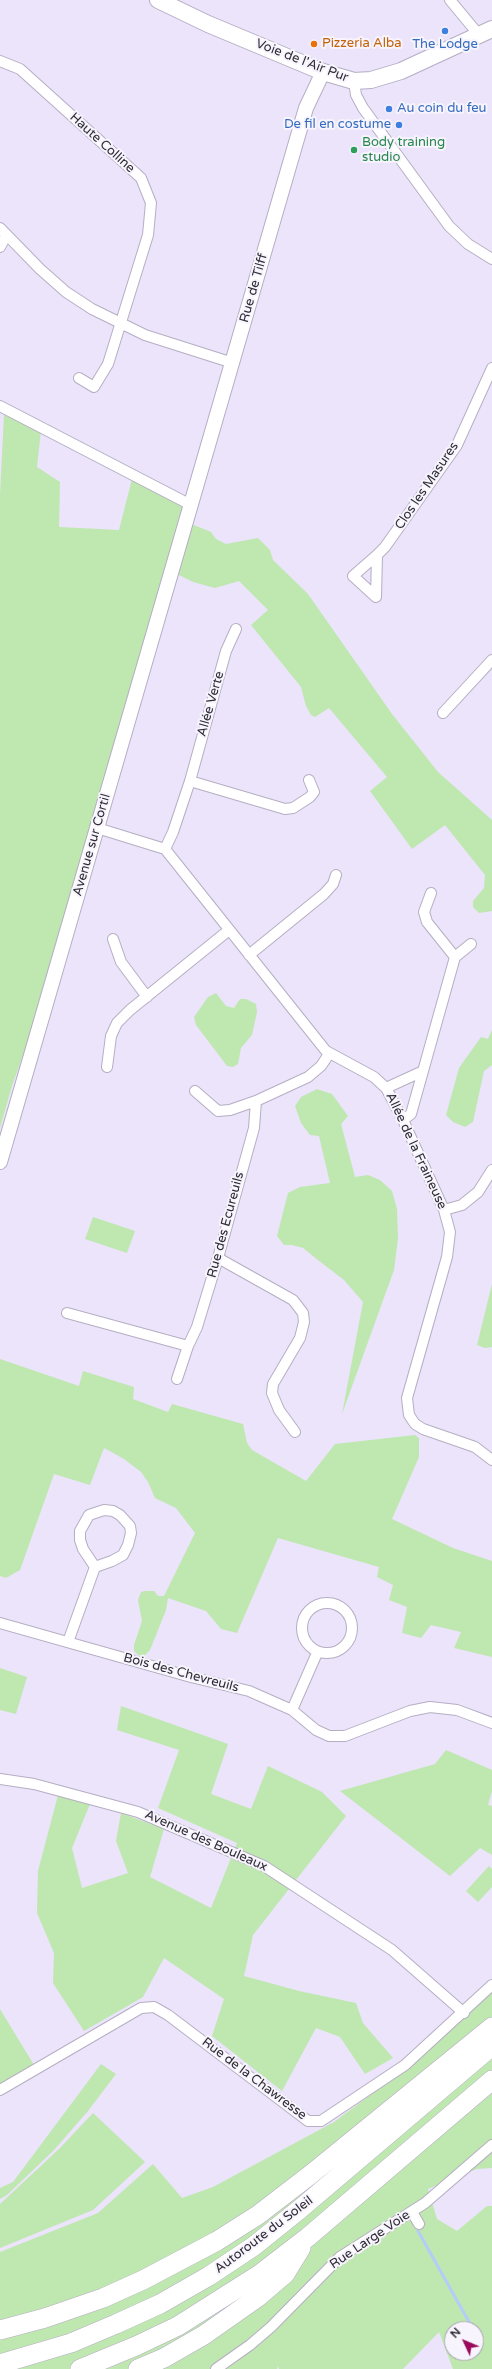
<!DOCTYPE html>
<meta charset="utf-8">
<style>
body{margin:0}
#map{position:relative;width:492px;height:2369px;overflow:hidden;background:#ebe4fa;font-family:"Varela Round",sans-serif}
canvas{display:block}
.north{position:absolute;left:444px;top:2321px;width:40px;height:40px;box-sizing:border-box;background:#f7f4fd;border:1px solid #a7a4ad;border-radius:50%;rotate:314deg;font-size:11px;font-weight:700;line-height:16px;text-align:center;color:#2e2b34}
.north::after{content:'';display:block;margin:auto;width:14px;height:18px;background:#9a0a5b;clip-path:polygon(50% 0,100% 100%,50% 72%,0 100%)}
</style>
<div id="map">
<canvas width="492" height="2369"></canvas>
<div class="north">N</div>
</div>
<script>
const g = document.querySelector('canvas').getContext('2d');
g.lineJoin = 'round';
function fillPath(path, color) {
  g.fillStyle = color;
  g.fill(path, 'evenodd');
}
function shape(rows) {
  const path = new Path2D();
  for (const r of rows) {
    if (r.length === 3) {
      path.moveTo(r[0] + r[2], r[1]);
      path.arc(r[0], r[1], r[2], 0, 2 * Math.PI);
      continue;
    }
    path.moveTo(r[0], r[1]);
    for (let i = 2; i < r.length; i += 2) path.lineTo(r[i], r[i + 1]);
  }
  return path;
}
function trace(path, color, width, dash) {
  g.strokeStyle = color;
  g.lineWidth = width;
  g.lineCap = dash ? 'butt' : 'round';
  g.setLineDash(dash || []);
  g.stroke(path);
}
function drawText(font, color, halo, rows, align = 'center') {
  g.font = font + ' "Varela Round",sans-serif';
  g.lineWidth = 4;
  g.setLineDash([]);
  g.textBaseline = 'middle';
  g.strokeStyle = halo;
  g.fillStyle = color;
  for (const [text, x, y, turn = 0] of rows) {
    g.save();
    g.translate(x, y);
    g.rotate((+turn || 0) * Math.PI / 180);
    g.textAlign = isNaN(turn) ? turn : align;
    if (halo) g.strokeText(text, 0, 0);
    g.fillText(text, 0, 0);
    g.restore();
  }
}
fillPath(shape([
 [4,415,41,430,37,467,60,482,59,527,119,530,132,479,184,508,39,1010,12,1086,0,1128,0,495],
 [189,523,211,532,216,539,226,544,258,538,270,550,273,560,308,594,392,714,438,772,492,820,492,911,479,913,473,907,473,901,484,888,485,875,445,825,412,849,370,791,387,777,329,708,315,717,311,715,306,706,301,687,251,625,268,610,239,581,215,588,193,582,177,574],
 [216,993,226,1006,234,1008,240,999,246,999,256,1004,257,1012,252,1035,241,1048,238,1064,233,1067,227,1066,196,1025,194,1017,208,997],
 [492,1030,492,1065,484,1071,473,1122,465,1127,453,1122,446,1115,459,1068,481,1037,488,1039],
 [317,1089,332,1094,348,1116,341,1124,355,1177,368,1175,380,1180,392,1191,397,1209,398,1238,394,1270,342,1414,363,1302,344,1280,318,1260,303,1248,292,1245,284,1245,277,1236,288,1193,300,1187,330,1183,319,1136,310,1135,301,1123,295,1106,301,1097],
 [93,1217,135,1231,127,1253,85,1239],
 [492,1284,492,1347,485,1348,477,1345],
 [0,1359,79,1386,83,1371,134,1387,133,1399,168,1412,172,1404,243,1424,247,1443,252,1450,306,1481,335,1444,415,1435,419,1438,419,1457,392,1519,453,1548,492,1561,492,1657,454,1648,461,1632,431,1625,421,1638,402,1633,407,1607,389,1600,393,1585,377,1577,379,1567,278,1538,237,1633,221,1629,206,1611,168,1598,166,1610,150,1650,144,1656,138,1655,134,1651,134,1645,142,1621,138,1600,141,1592,145,1591,154,1591,158,1596,164,1596,195,1533,176,1508,155,1498,148,1482,141,1472,124,1459,104,1448,90,1485,54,1474,20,1570,6,1578,0,1576],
 [0,1668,27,1677,16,1714,0,1710],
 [121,1706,228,1744,211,1794,251,1809,268,1766,322,1792,346,1816,253,1935,244,1976,299,1991,356,2003,363,2023,393,2058,365,2074,340,2037,316,2028,282,2091,212,2036,224,1999,164,1958,143,1997,84,2031,53,1983,54,1953,37,1913,38,1871,58,1795,90,1804,72,1848,82,1888,128,1873,116,1841,121,1813,164,1829,150,1877,211,1908,237,1843,158,1808,179,1750,117,1730],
 [446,1750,492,1770,492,1791,488,1805,492,1806,492,1855,480,1848,450,1876,340,1791,435,1764],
 [489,1866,492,1869,492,1887,478,1902,466,1891],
 [492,1992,492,2168,477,2169,428,2189,437,2219,457,2231,487,2206,492,2206,492,2369,453,2369,439,2332,403,2369,279,2369,278,2366,277,2369,220,2369,264,2328,211,2369,0,2369,0,2252,98,2213,153,2164,182,2198,213,2187,334,2122,411,2065],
 [452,2329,476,2329,476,2353,452,2353],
 [0,2009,34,2065,0,2085],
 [101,2064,116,2074,88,2111,54,2150,7,2195,0,2199,0,2188,13,2182],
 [93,2113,145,2162,93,2210,0,2248,0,2204,60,2148]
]), '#bfe7b0');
trace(shape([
 [418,2231,473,2329]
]), '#b5ccf9', 3);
const street = shape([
 [450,0,479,35],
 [0,61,20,69,141,178,151,203,148,235,108,364,94,387,79,378],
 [354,81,356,95,363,108,449,226,468,244,492,259],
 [0,228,40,269,66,292,92,309,145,335,233,363],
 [0,247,6,236],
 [0,406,191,505],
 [377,555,376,597,353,576,377,555,385,547,457,445,492,368],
 [443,713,492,660],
 [190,781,285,809,293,808,310,797,314,792,309,780],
 [97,828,165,849,326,1051,374,1077,386,1088,403,1120,444,1210,450,1232,447,1257,407,1398,409,1415,415,1424,423,1429,475,1447,492,1460],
 [165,849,173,832,190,781,226,651,236,629],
 [113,939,121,962,147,997],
 [249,955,324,894,333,884,336,875],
 [455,957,471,944],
 [107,1067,111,1036,117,1023,130,1010,229,930],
 [386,1088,421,1072],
 [195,1091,218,1111,230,1110,256,1101],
 [403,1120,411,1114,455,957,427,922,424,912,431,893],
 [444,1210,462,1205,478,1192,492,1170],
 [218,1258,293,1300,303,1313,304,1322,300,1338,273,1384,272,1393,279,1410,295,1432],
 [67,1313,188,1346],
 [177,1379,188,1346,197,1327,218,1258,254,1128,256,1101,308,1077,321,1066,329,1054],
 [104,1510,113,1511,120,1515,130,1526,131,1533,128,1545,123,1555,112,1561,95,1567,83,1549,80,1540,80,1531,89,1515,104,1510],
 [327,1628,25],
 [0,1623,191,1677,249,1691,292,1710,316,1730,329,1736,345,1736,410,1711,430,1707,457,1710,492,1723],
 [68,1642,95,1567],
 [292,1710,317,1653],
 [0,1779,34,1784,138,1812,264,1866,392,1950,464,2013],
 [0,2090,141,2008,154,2007,168,2015,308,2121,321,2121,405,2065,492,1985],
 [412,2212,419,2224],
 [216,2369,250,2345,271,2327,340,2257,425,2203,492,2145]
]);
const secondary = shape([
 [0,1162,306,108,323,72]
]);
const primary = shape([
 [158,0,208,24,323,72,354,81,371,80,401,71,492,29]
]);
const highway = shape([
 [0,2330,45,2318,103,2298,143,2280,217,2241,258,2215,310,2175,492,2027],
 [0,2364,71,2343,116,2324,160,2304,209,2276,254,2246,300,2209,492,2046],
 [80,2369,136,2346,178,2326,260,2274,308,2237,492,2080],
 [138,2369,164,2358,204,2335,258,2297,285,2274,301,2248]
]);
trace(street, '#b6aec3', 12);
trace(secondary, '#b6aec3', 16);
trace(primary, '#b6aec3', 18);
trace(highway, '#b6aec3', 20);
trace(street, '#fff', 10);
trace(secondary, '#fff', 14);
trace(primary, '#fff', 16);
trace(highway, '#fff', 19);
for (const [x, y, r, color] of [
 [445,31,4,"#3f7fe0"],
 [314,44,4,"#e8710a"],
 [389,109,4,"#3f7fe0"],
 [399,125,4,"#3f7fe0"],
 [354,150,4,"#2e9e5b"]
]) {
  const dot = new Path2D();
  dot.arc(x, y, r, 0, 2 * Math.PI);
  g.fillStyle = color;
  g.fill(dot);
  trace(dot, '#f7f4fd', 1.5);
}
drawText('13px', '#c56008', '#f7f4fd', [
 ["Pizzeria Alba",322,44]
], 'left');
drawText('13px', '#366cbe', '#f7f4fd', [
 ["The Lodge",445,45],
 ["Au coin du feu",397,109,"left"],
 ["De fil en costume",391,125,"right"]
]);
drawText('13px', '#2e2b34', '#f7f4fd', [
 ["Voie de l'Air Pur",302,61,21],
 ["Haute Colline",102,143,42],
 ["Rue de Tilff",254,288,-74],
 ["Clos les Masures",427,486,-56],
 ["Allée Verte",211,704,-74],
 ["Avenue sur Cortil",92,845,-74],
 ["Allée de la Fraineuse",416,1151,65],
 ["Rue des Ecureuils",226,1225,-75],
 ["Bois des Chevreuils",181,1673,15],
 ["Avenue des Bouleaux",206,1841,24],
 ["Rue de la Chawresse",254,2079,37],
 ["Autoroute du Soleil",264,2235,-37],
 ["Rue Large Voie",370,2240,-34]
]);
drawText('13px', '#27864d', '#f7f4fd', [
 ["Body training",362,143],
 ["studio",362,158]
], 'left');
</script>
